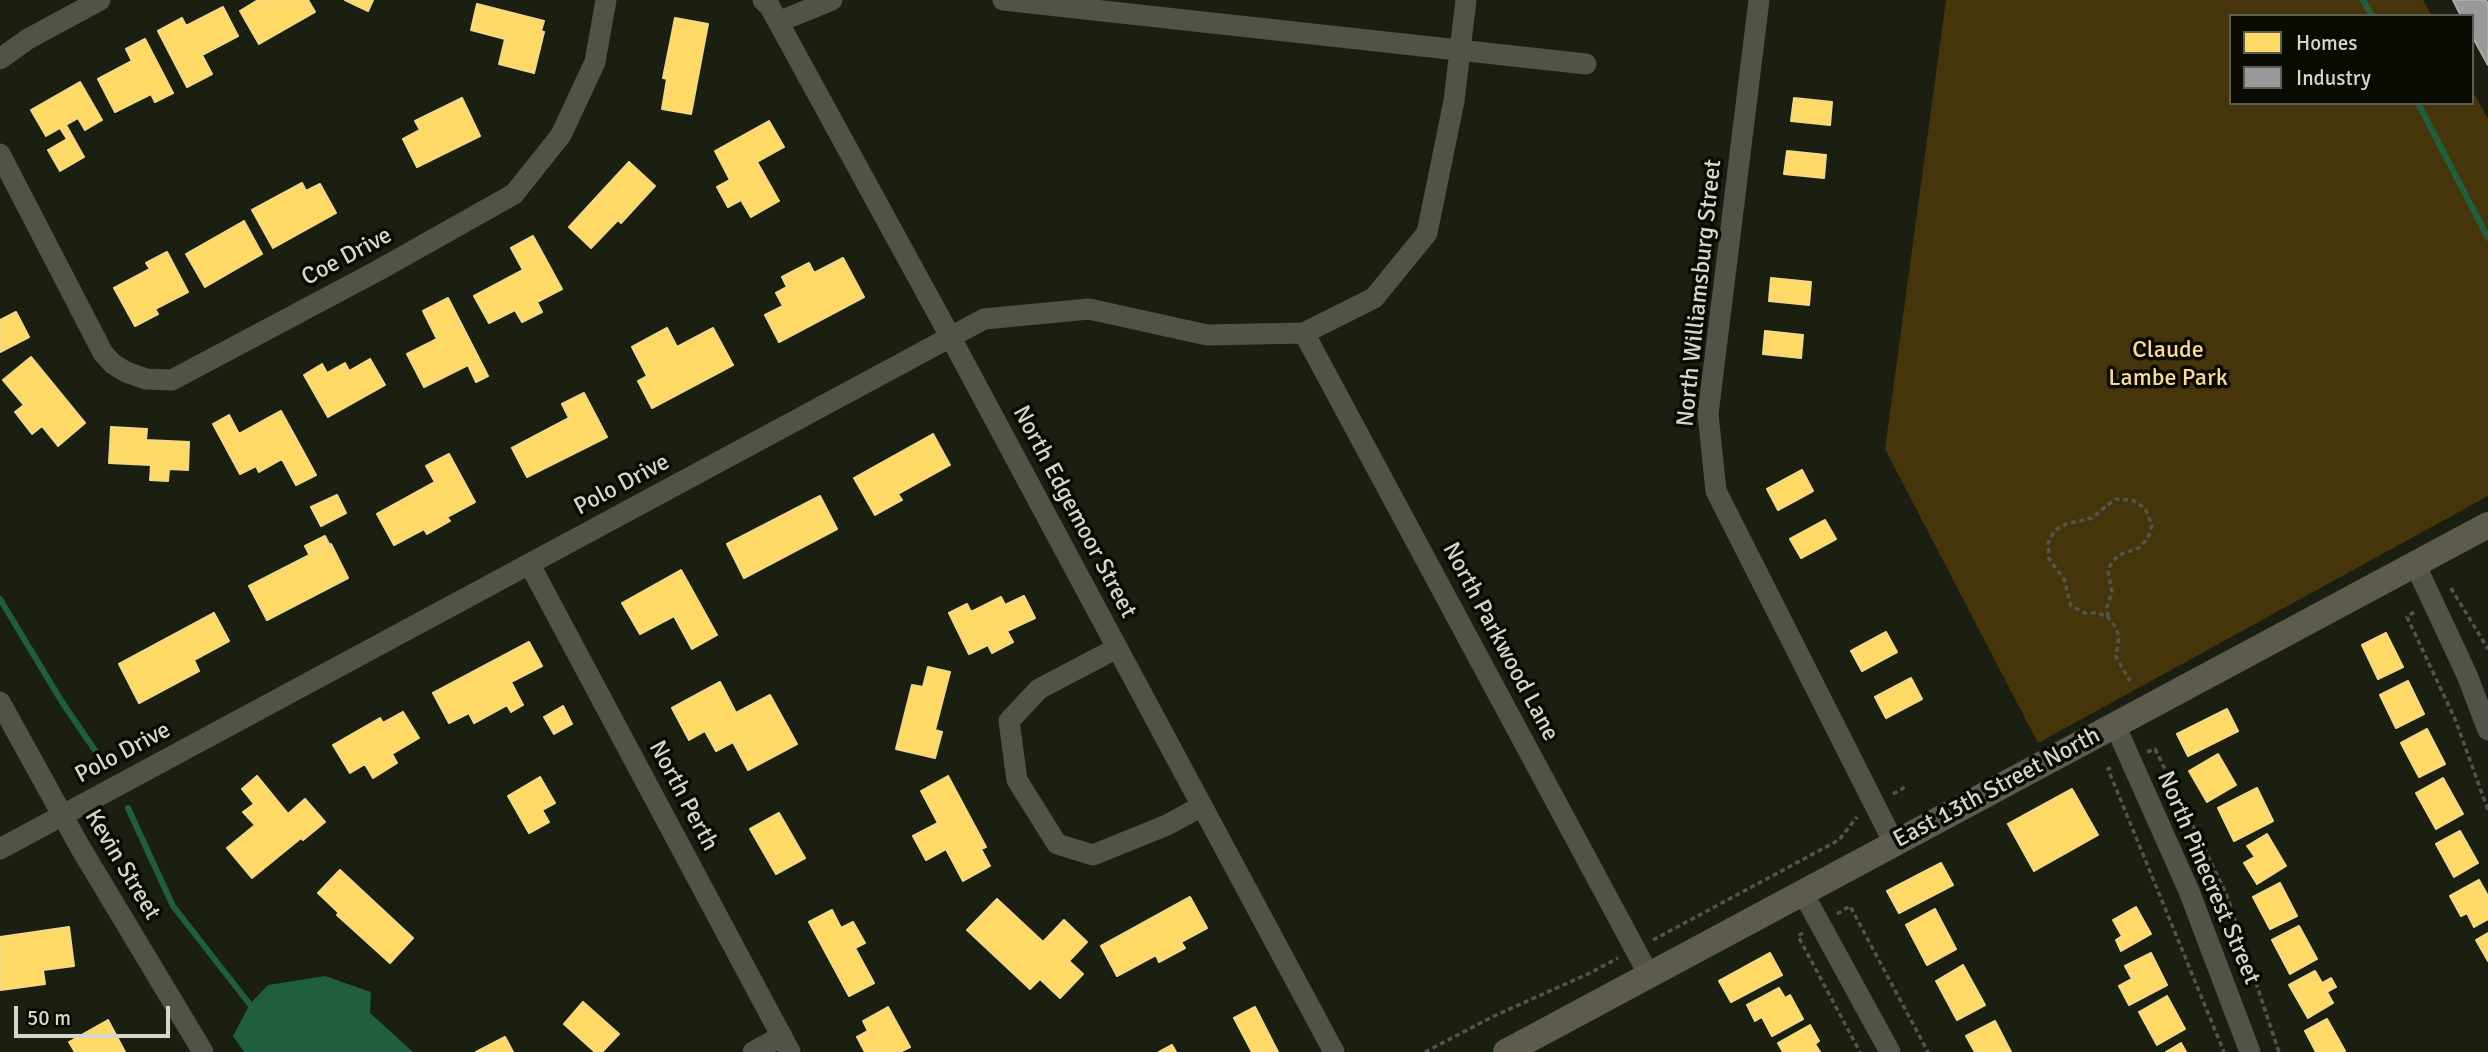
<!DOCTYPE html>
<style>
body{margin:0}
#map{position:relative;width:2488px;height:1052px;overflow:hidden;background:#1b1f12;font-family:Signika,sans-serif}
canvas{display:block}
.legend{position:absolute;left:2229px;top:14px;width:245px;height:91px;box-sizing:border-box;background:#0a0c04;border:2px solid #5a5e53;margin:0;padding:9px 12px;list-style:none;font-size:21px;color:#d3d8ca}
.legend li{display:flex;align-items:center;gap:14px;height:35px}
.legend b{width:35px;border:2px solid #5a5e53}
.scale{position:absolute;left:14px;top:1006px;width:156px;height:32px;box-sizing:border-box;border:4px solid #d3d8ca;border-top:0;padding-left:9px;font-size:21px;line-height:24px;white-space:nowrap;color:#d3d8ca;-webkit-text-stroke:5px #0a0c04;paint-order:stroke}
</style>
<div id="map">
<canvas width="2488" height="1052"></canvas>
<ul class="legend">
<li><b style="height:19px;background:#ffd966"></b>Homes</li>
<li><b style="height:19px;background:#999"></b>Industry</li>
</ul>
<div class="scale">50 m</div>
</div>
<script>
const g = document.querySelector('canvas').getContext('2d');
g.lineJoin = 'round';
function fillPath(path, color) {
  g.fillStyle = color;
  g.fill(path, 'evenodd');
}
function shape(rows) {
  const path = new Path2D();
  for (const r of rows) {
    path.moveTo(r[0], r[1]);
    for (let i = 2; i < r.length; i += 2) path.lineTo(r[i], r[i + 1]);
  }
  return path;
}
function trace(path, color, width, dash) {
  g.strokeStyle = color;
  g.lineWidth = width;
  g.lineCap = dash ? 'butt' : 'round';
  g.setLineDash(dash || []);
  g.stroke(path);
}
function drawText(font, color, halo, rows, align = 'center') {
  g.font = font + ' Signika,sans-serif';
  g.lineWidth = 7;
  g.setLineDash([]);
  g.textBaseline = 'middle';
  g.strokeStyle = halo;
  g.fillStyle = color;
  for (const [text, x, y, turn = 0] of rows) {
    g.save();
    g.translate(x, y);
    g.rotate((+turn || 0) * Math.PI / 180);
    g.textAlign = isNaN(turn) ? turn : align;
    if (halo) g.strokeText(text, 0, 0);
    g.fillText(text, 0, 0);
    g.restore();
  }
}
fillPath(shape([
 [1946,0,2423,0,2432,16,2231,16,2231,103,2472,103,2472,90,2488,119,2488,496,2038,743,1885,449]
]), '#46350a');
fillPath(shape([
 [325,976,371,992,370,1013,413,1052,244,1052,233,1036,250,1004,268,985]
]), '#1f5e3f');
const homes = shape([
 [258,0,308,0,315,12,259,44,240,11,258,0],
 [345,0,373,0,368,11,345,0],
 [477,4,544,21,541,31,544,32,534,73,499,64,505,39,471,30,477,4],
 [223,7,238,36,202,55,212,74,187,87,158,31,182,18,186,26,223,7],
 [675,18,708,24,691,114,662,109,667,79,663,78,675,18],
 [145,39,173,93,155,102,151,94,115,112,98,79,132,61,126,49,145,39],
 [80,82,102,120,85,130,78,118,66,125,84,157,60,171,48,150,67,139,60,128,46,136,31,110,80,82],
 [462,98,480,136,417,167,403,139,420,130,415,121,462,98],
 [1794,98,1832,102,1830,125,1791,121,1794,98],
 [769,121,784,147,757,162,779,201,751,217,741,200,728,207,717,187,730,180,715,151,769,121],
 [1787,151,1826,155,1824,178,1784,174,1787,151],
 [629,162,655,186,621,223,618,220,591,248,569,227,629,162],
 [302,183,306,191,320,184,336,213,273,248,252,210,302,183],
 [244,221,262,254,205,287,186,254,244,221],
 [533,236,562,289,537,302,542,312,522,322,515,310,489,323,474,296,523,270,511,248,533,236],
 [167,252,188,292,155,309,158,314,135,326,114,288,150,269,146,263,167,252],
 [843,258,864,297,779,342,765,315,783,306,776,293,787,287,782,277,809,263,814,273,843,258],
 [1771,278,1811,282,1809,305,1769,301,1771,278],
 [448,298,488,376,476,382,468,365,424,387,407,354,437,339,423,311,448,298],
 [16,312,29,337,0,352,0,320,16,312],
 [667,328,677,347,713,328,733,365,652,408,638,381,647,376,632,347,667,328],
 [1765,331,1803,335,1801,358,1763,354,1765,331],
 [31,357,85,423,58,446,42,426,32,434,15,412,24,405,3,380,31,357],
 [370,359,385,385,328,417,304,375,322,364,327,373,345,363,349,371,370,359],
 [584,393,607,437,527,477,512,448,569,418,562,404,584,393],
 [281,411,316,475,296,485,282,459,259,472,256,466,240,474,213,424,229,415,239,434,281,411],
 [111,427,147,429,146,440,189,442,188,470,169,469,168,481,150,480,151,465,109,463,111,427],
 [933,434,950,465,898,494,902,500,875,515,854,478,933,434],
 [449,454,475,502,447,517,450,521,427,534,424,529,394,545,377,514,435,482,426,466,449,454],
 [1802,470,1813,491,1778,510,1767,489,1802,470],
 [337,495,346,513,321,526,311,507,337,495],
 [820,496,837,529,744,578,727,544,820,496],
 [1825,520,1836,539,1801,558,1790,539,1825,520],
 [325,536,329,544,309,554,305,546,325,536],
 [331,544,348,578,267,620,249,586,331,544],
 [681,570,717,635,692,649,674,616,640,634,622,603,681,570],
 [1024,596,1035,618,1007,631,1013,642,992,653,988,645,969,654,949,613,967,604,971,612,1001,597,1005,605,1024,596],
 [214,613,229,641,194,660,199,671,139,703,119,664,214,613],
 [1886,632,1897,652,1862,671,1851,651,1886,632],
 [2386,633,2403,667,2378,679,2362,645,2386,633],
 [529,642,542,666,511,682,523,705,511,712,507,705,474,723,469,713,449,723,433,693,529,642],
 [928,667,950,672,935,730,942,732,935,758,896,749,912,685,923,687,928,667],
 [1911,678,1922,699,1886,718,1875,697,1911,678],
 [2408,681,2424,714,2396,728,2380,695,2408,681],
 [720,682,736,713,770,695,797,744,748,770,733,742,716,751,705,731,689,740,672,708,720,682],
 [563,706,572,724,554,734,544,717,563,706],
 [2227,709,2238,731,2188,756,2177,734,2227,709],
 [403,712,419,738,392,754,397,763,373,778,365,764,350,773,333,745,380,718,383,723,403,712],
 [2427,729,2445,764,2419,777,2401,743,2427,729],
 [2218,754,2236,785,2207,802,2189,771,2218,754],
 [257,776,288,814,305,799,325,822,303,840,301,838,252,878,227,848,255,825,243,812,254,804,242,789,257,776],
 [948,776,986,847,981,849,990,866,963,881,946,849,926,860,913,836,938,823,921,791,948,776],
 [540,777,555,803,542,810,549,822,529,833,508,796,540,777],
 [2443,778,2463,814,2436,829,2416,793,2443,778],
 [2257,788,2273,821,2234,841,2218,808,2257,788],
 [2072,789,2098,835,2034,871,2008,824,2072,789],
 [779,813,805,858,776,874,750,829,779,813],
 [2460,831,2478,863,2454,877,2436,844,2460,831],
 [2267,834,2286,866,2257,884,2244,863,2255,857,2247,846,2267,834],
 [1941,863,1953,885,1899,913,1887,891,1941,863],
 [340,870,413,938,390,963,337,915,339,913,318,893,340,870],
 [2479,880,2488,896,2488,919,2474,927,2467,913,2461,916,2450,896,2479,880],
 [2280,883,2297,916,2270,929,2253,897,2280,883],
 [1190,897,1207,928,1181,942,1185,948,1159,962,1156,955,1117,976,1101,946,1190,897],
 [997,899,1043,942,1064,920,1087,942,1069,961,1083,974,1060,998,1040,979,1030,989,967,930,997,899],
 [2136,907,2151,934,2121,951,2116,940,2122,936,2113,920,2136,907],
 [1935,909,1956,949,1927,965,1906,925,1935,909],
 [832,910,841,928,853,922,865,943,855,948,874,983,849,996,809,922,832,910],
 [2299,926,2317,959,2290,974,2272,940,2299,926],
 [69,927,74,966,43,970,45,984,1,990,0,937,69,927],
 [2488,933,2488,961,2476,940,2488,933],
 [1770,953,1782,975,1731,1002,1719,981,1770,953],
 [2151,953,2167,985,2129,1005,2119,986,2132,979,2125,966,2151,953],
 [1963,965,1985,1005,1957,1020,1936,981,1963,965],
 [2315,971,2322,983,2331,978,2336,987,2327,992,2333,1003,2308,1018,2289,985,2315,971],
 [1779,988,1785,998,1790,995,1803,1019,1772,1036,1762,1017,1755,1021,1747,1005,1779,988],
 [2167,996,2185,1029,2157,1045,2139,1012,2167,996],
 [583,1002,619,1034,602,1052,595,1052,564,1024,583,1002],
 [888,1007,910,1047,900,1052,865,1052,857,1037,868,1031,863,1021,888,1007],
 [1255,1007,1278,1052,1252,1052,1234,1018,1255,1007],
 [2327,1019,2345,1051,2344,1052,2316,1052,2305,1031,2327,1019],
 [108,1020,125,1052,75,1052,69,1042,108,1020],
 [1995,1021,2011,1052,1975,1052,1966,1036,1995,1021],
 [1810,1025,1819,1041,1815,1044,1820,1052,1783,1052,1778,1043,1810,1025],
 [505,1037,513,1052,476,1052,505,1037],
 [2181,1043,2186,1052,2166,1052,2181,1043],
 [1172,1045,1176,1052,1159,1052,1172,1045]
]);
fillPath(homes, '#ffd966');
trace(homes, '#f2d984', 2);
const industry = shape([
 [2453,0,2486,0,2488,4,2488,65,2472,36,2472,16,2461,16,2453,0]
]);
fillPath(industry, '#999');
trace(industry, '#aaaca8', 2);
trace(shape([
 [2363,0,2372,16],
 [2418,103,2488,238],
 [0,599,62,702,107,768],
 [128,808,173,906,255,1011]
]), '#1f5e3f', 6);
trace(shape([
 [2451,588,2488,649],
 [2414,612,2407,617,2455,719,2488,810],
 [2108,617,2107,607,2112,592,2108,570,2112,562,2119,555,2139,548,2148,538,2152,525,2145,508,2132,500,2115,499,2092,518,2066,524,2055,530,2048,543,2049,559,2064,579,2071,606,2085,613,2097,613,2108,617,2116,628,2119,637,2116,657,2130,681],
 [2147,752,2155,749,2226,893,2279,1052],
 [2111,768,2108,769,2224,1052],
 [1893,794,1905,787],
 [1837,914,1850,906,1928,1052],
 [1803,933,1798,936,1860,1052],
 [1653,940,1839,840,1857,817],
 [1425,1052,1494,1016,1590,973,1618,958]
]), '#53554b', 3.5, [5, 3.5]);
trace(shape([
 [763,0,770,7,951,338,1334,1052],
 [1003,0,1586,64],
 [1759,0,1708,414,1716,491,1894,843],
 [778,22,832,0],
 [0,59,28,39,100,0],
 [0,154,103,353,113,364,126,372,146,379,172,380,379,270,514,194,561,135,595,62,606,0],
 [1304,333,1649,975],
 [2415,564,2467,675,2488,730],
 [530,565,790,1052],
 [1117,648,1039,689,1009,721,1017,780,1057,844,1093,855,1167,825,1202,806],
 [0,702,80,847,203,1052],
 [2115,725,2189,891,2250,1052],
 [0,849,984,319,1089,309,1207,335,1304,333,1374,298,1427,233,1454,101,1466,0],
 [1803,893,1890,1052],
 [753,1052,782,1036]
]), '#525249', 21);
trace(shape([
 [1506,1052,2488,525]
]), '#5c5b4e', 26);
drawText('24px', '#d3d8ca', '#0a0c04', [
 ["Coe Drive",347,257,-28],
 ["North Williamsburg Street",1700,293,-84],
 ["Polo Drive",622,485,-28],
 ["North Edgemoor Street",1074,512,62],
 ["North Parkwood Lane",1500,642,62],
 ["Polo Drive",123,753,-28],
 ["East 13th Street North",1997,788,-28],
 ["North Perth",683,796,62],
 ["Kevin Street",122,865,59],
 ["North Pinecrest Street",2208,878,67]
]);
drawText('24px', '#fbd894', '#0a0c04', [
 ["Claude",2168,351],
 ["Lambe Park",2168,379]
]);
</script>
